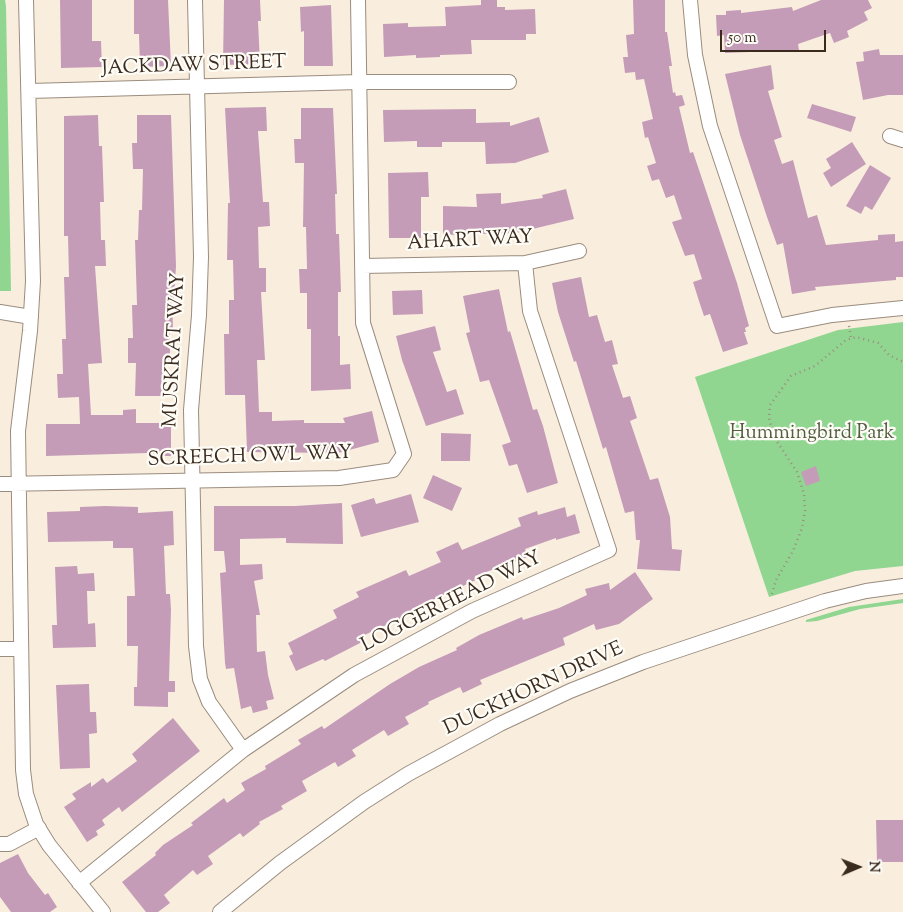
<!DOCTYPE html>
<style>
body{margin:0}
#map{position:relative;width:903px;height:912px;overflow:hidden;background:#f9eede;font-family:"Sorts Mill Goudy",serif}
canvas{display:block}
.north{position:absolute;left:833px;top:842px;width:50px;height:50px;-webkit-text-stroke:4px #fdfcf7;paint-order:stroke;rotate:89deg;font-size:14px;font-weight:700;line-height:20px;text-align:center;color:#3b2a1e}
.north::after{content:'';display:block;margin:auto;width:18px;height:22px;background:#3b2a1e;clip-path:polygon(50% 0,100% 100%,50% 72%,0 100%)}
.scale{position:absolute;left:720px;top:30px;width:106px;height:22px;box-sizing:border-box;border:2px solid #3b2a1e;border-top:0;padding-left:6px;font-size:15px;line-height:18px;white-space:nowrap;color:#3b2a1e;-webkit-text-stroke:4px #fdfcf7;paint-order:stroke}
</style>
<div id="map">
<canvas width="903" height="912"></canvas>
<div class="north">N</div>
<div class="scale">50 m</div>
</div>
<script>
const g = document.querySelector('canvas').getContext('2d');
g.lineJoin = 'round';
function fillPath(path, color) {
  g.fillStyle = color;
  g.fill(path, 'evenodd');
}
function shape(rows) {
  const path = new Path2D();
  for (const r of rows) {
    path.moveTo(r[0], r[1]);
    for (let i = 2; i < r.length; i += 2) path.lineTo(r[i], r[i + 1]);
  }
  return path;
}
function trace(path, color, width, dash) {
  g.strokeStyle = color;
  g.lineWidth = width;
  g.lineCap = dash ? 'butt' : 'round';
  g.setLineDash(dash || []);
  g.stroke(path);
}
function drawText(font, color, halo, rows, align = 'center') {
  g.font = font + ' "Sorts Mill Goudy",serif';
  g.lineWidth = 4.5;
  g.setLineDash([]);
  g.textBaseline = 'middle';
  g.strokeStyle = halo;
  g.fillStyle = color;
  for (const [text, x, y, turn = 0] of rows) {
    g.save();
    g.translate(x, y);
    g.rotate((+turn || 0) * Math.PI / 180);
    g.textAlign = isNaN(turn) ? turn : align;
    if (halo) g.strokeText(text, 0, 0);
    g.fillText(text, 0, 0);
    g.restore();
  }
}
fillPath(shape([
 [0,0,5,0,6,6,11,291,0,291],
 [903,322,903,566,855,571,769,597,695,377,838,330],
 [903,599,903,603,860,609,817,621,806,622,806,620,849,607]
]), '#90d690');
fillPath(shape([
 [60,0,92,0,92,41,101,41,102,67,61,68],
 [134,0,168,0,171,66,140,67,139,34,134,34],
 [224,0,260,0,261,21,258,21,260,64,223,65],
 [481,0,497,0,497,7,505,7,505,10,535,9,536,34,526,34,526,40,471,40,472,54,440,55,440,57,416,58,416,55,384,57,383,24,408,23,408,27,446,26,445,7,481,5],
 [633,0,665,0,665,32,667,32,672,66,669,66,673,93,675,92,676,96,682,95,685,105,679,107,690,153,693,152,737,283,749,326,745,328,746,332,744,332,748,344,723,352,710,314,704,316,699,301,693,282,702,279,694,254,685,256,672,222,682,219,674,195,666,198,659,179,652,181,647,166,656,163,648,137,645,138,642,122,653,119,644,79,636,80,635,72,625,73,623,57,628,57,626,35,634,34],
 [821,0,868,0,872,8,864,12,868,20,847,31,849,37,834,43,830,33,798,44,799,50,725,53,724,35,717,36,716,15,726,15,726,11,741,10,741,13,792,7,793,11],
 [331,5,333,66,304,66,304,31,301,32,300,7],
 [879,49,880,55,903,55,903,95,888,95,863,100,856,62,864,61,863,52],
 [771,65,774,89,768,91,782,137,774,140,782,164,793,160,808,218,817,215,826,245,878,240,878,235,895,234,895,242,903,241,903,277,896,277,896,280,815,287,816,290,792,294,783,243,777,245,767,217,740,135,725,74],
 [812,104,856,117,851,132,807,118],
 [266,107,267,131,258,131,263,202,269,202,270,226,258,227,259,268,266,268,266,292,261,292,265,360,257,360,259,412,272,412,272,421,304,420,304,423,345,423,343,418,372,411,379,442,338,453,247,452,245,395,225,395,224,334,229,334,229,300,234,300,233,260,227,260,228,203,230,203,225,108],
 [301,108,333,108,337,194,335,194,336,234,339,234,341,292,338,292,338,336,340,336,340,365,350,364,351,389,311,391,311,329,307,329,307,293,300,293,299,269,307,269,306,227,303,227,304,163,295,163,294,139,301,139],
 [476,109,476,123,510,122,510,126,539,117,549,152,515,163,486,164,485,142,442,142,442,147,417,147,417,141,384,142,383,110],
 [98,115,99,146,102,146,104,202,100,202,101,240,105,240,106,266,95,266,102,363,88,364,91,415,123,415,123,410,136,409,136,423,171,423,171,456,148,456,148,453,46,456,46,424,80,424,79,397,58,398,57,374,63,374,62,339,66,339,64,277,69,277,68,236,64,236,64,116],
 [137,115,171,115,176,266,174,299,172,299,173,330,170,330,170,364,166,364,166,396,135,396,136,363,128,363,128,338,133,338,132,305,137,305,135,240,138,240,139,210,142,210,143,169,133,169,132,143,137,143],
 [852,142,866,164,831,187,823,173,831,168,826,159],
 [870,165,891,178,872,210,865,206,861,214,846,206],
 [428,172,429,197,421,197,421,238,389,238,388,173],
 [566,189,574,219,516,233,443,235,443,206,477,207,476,194,501,193,501,204,543,198,542,195],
 [581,277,589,317,597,315,605,342,612,340,618,364,612,365,623,398,630,396,637,418,630,421,650,480,658,478,670,517,672,549,682,550,680,571,637,569,640,540,636,540,634,511,625,513,606,447,603,449,576,361,574,362,558,312,552,283],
 [499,289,508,332,510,331,533,410,537,409,543,426,558,483,527,493,517,464,509,466,502,445,511,442,489,380,480,382,466,333,470,332,463,296],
 [422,290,423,314,393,315,392,291],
 [435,326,441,350,433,352,447,392,456,389,464,414,426,426,402,360,396,336],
 [441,433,471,434,470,461,441,461],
 [816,466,820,481,806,486,801,472],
 [433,475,462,488,452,511,423,498],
 [411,494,419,522,361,537,351,505,374,498,376,504],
 [342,503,343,544,286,543,286,538,240,539,240,565,262,564,263,579,254,581,260,615,256,615,257,652,265,651,268,675,274,699,266,701,268,709,253,713,251,706,241,709,234,668,226,669,225,663,220,573,226,572,224,551,214,551,214,506,295,506],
 [105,506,138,507,138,513,173,511,174,545,164,546,166,594,170,594,171,610,169,681,175,681,175,692,168,692,168,707,134,706,134,687,137,687,138,646,127,646,127,596,135,596,133,548,113,548,113,541,48,542,47,512,80,511,80,507],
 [565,507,567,517,575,514,580,533,556,540,556,538,525,549,528,557,475,576,476,580,411,610,413,613,360,637,362,642,325,661,323,659,296,671,289,656,293,654,288,643,337,618,333,610,359,597,356,592,406,570,409,576,441,562,436,552,458,542,462,550,521,526,518,518,537,511,538,515],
 [77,566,78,574,94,573,95,591,87,591,88,624,95,623,96,647,53,648,52,625,57,625,55,567],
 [635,572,653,599,619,624,596,630,594,624,563,638,565,645,480,680,482,684,463,693,460,687,428,702,429,704,405,717,409,724,388,736,384,730,352,750,356,756,338,767,335,762,302,781,307,791,281,806,283,809,259,822,260,824,243,837,240,833,208,856,213,864,197,875,193,870,164,895,170,903,158,912,146,912,122,882,156,855,155,853,163,845,193,825,191,823,224,798,227,803,245,790,241,783,266,769,265,766,301,744,298,740,322,726,324,729,390,684,419,667,457,650,456,648,479,635,522,617,523,620,559,608,587,595,585,589,609,583,610,590],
 [89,684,90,712,96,712,97,733,89,734,90,768,60,769,56,685],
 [173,718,200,751,122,812,119,807,102,820,105,825,96,831,98,835,87,842,64,807,76,799,72,794,91,782,91,787,103,778,107,783,137,761,132,754],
 [876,820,903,820,903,862,877,862],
 [18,854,28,873,45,895,48,893,57,907,50,912,11,912,0,897,0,863]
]), '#c59cb7');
const minor = shape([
 [26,0,33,281,30,331,18,431,23,770,26,794,36,824,49,845,103,912],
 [195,0,201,257,199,315,191,410,196,646,200,679,209,702,243,750],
 [690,0,695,55,710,126,777,326,832,315,903,308],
 [29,91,359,82,509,82],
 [890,136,903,140],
 [362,266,525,263,579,251],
 [0,312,31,317],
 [0,484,339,478,393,470,404,454,363,323,358,0],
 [0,649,21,649],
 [0,844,9,844,39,828],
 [79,883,243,750,354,675,472,611,609,550,530,311,525,263],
 [220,912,280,863,364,802,408,774,500,724,570,691,643,662,825,601,866,591,903,586]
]);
trace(minor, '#9a8c7e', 16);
trace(shape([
 [849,326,851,338],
 [772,594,776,580,793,551,802,528,805,511,804,494,797,472,774,437,769,418,770,405,791,376,815,366,846,340,856,337,878,343,889,355,903,362]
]), '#9a8c7e', 2.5, [1, 4]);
trace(minor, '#fff', 14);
drawText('20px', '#3b2a1e', '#fdfcf7', [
 ["JACKDAW STREET",194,67,-2],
 ["AHART WAY",470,242,-3],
 ["MUSKRAT WAY",176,350,-87],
 ["SCREECH OWL WAY",250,458,-2],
 ["LOGGERHEAD WAY",452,603,-27],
 ["DUCKHORN DRIVE",534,690,-25]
]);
drawText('20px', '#545e40', '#fdfcf7', [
 ["Hummingbird Park",812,435]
]);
</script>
